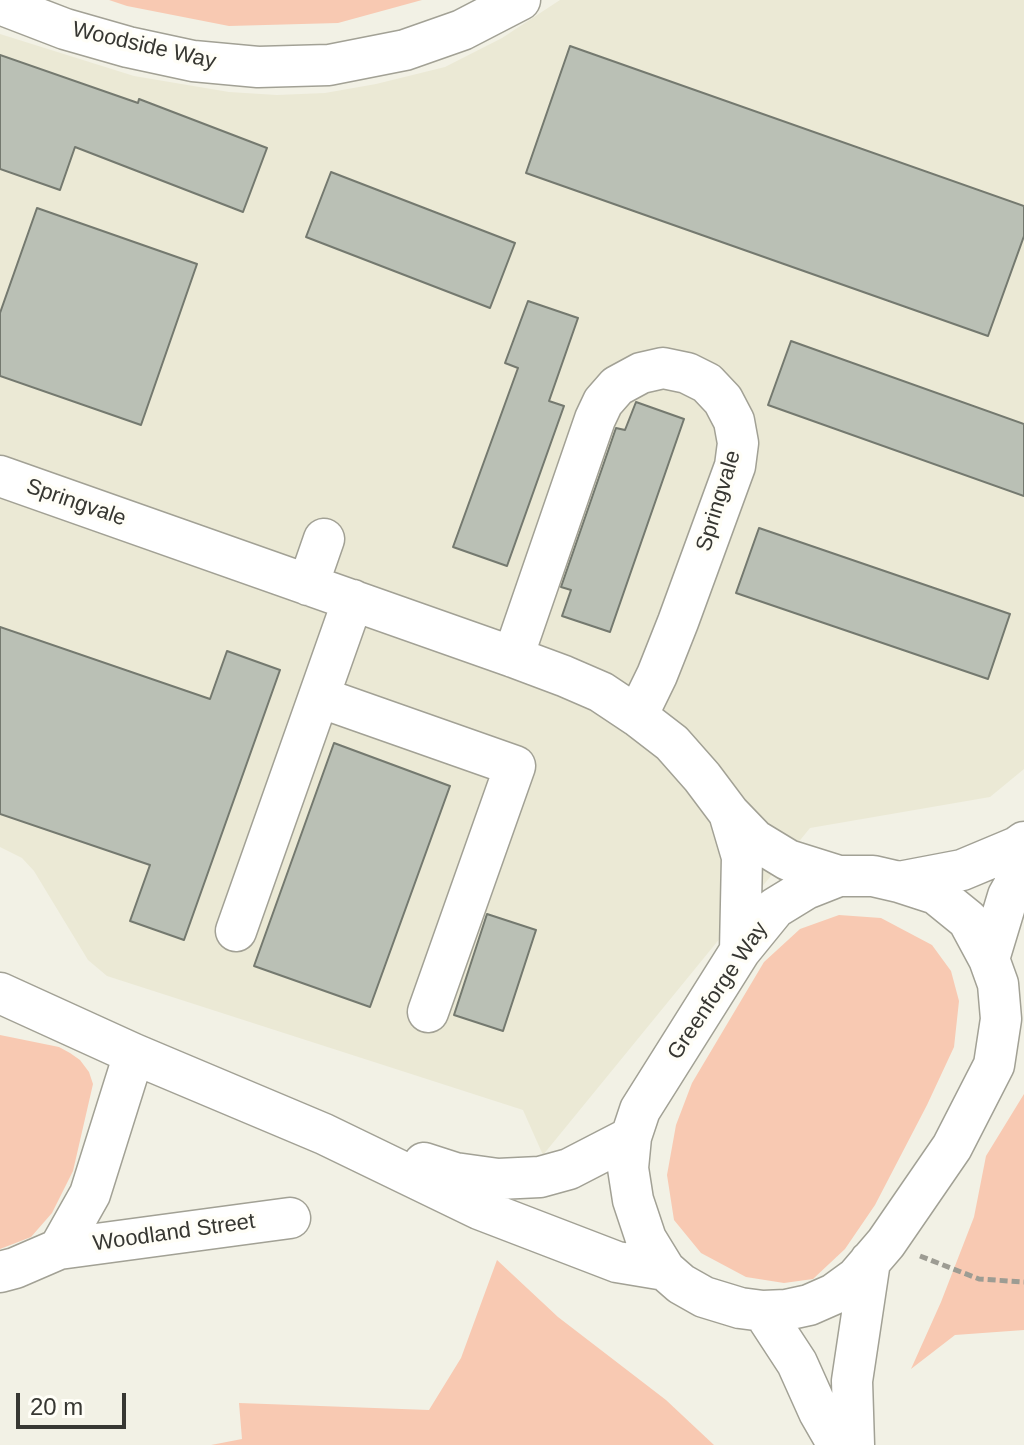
<!DOCTYPE html>
<style>
body{margin:0}
#map{position:relative;width:1024px;height:1445px;overflow:hidden;background:#f2f1e5;font-family:Helvetica,sans-serif}
canvas{display:block}
.scale{position:absolute;left:16px;top:1393px;width:110px;height:36px;box-sizing:border-box;border:4px solid #373732;border-top:0;padding-left:10px;font-size:24px;line-height:28px;white-space:nowrap;color:#373732;-webkit-text-stroke:6px #fffef7;paint-order:stroke}
</style>
<div id="map">
<canvas width="1024" height="1445"></canvas>
<div class="scale">20 m</div>
</div>
<script>
const g = document.querySelector('canvas').getContext('2d');
g.lineJoin = 'round';
function fillPath(path, color) {
  g.fillStyle = color;
  g.fill(path, 'evenodd');
}
function shape(rows) {
  const path = new Path2D();
  for (const r of rows) {
    path.moveTo(r[0], r[1]);
    for (let i = 2; i < r.length; i += 2) path.lineTo(r[i], r[i + 1]);
  }
  return path;
}
function trace(path, color, width, dash) {
  g.strokeStyle = color;
  g.lineWidth = width;
  g.lineCap = dash ? 'butt' : 'round';
  g.setLineDash(dash || []);
  g.stroke(path);
}
function drawText(font, color, halo, rows, align = 'center') {
  g.font = font + ' Helvetica,sans-serif';
  g.lineWidth = 7;
  g.setLineDash([]);
  g.textBaseline = 'middle';
  g.strokeStyle = halo;
  g.fillStyle = color;
  for (const [text, x, y, turn = 0] of rows) {
    g.save();
    g.translate(x, y);
    g.rotate((+turn || 0) * Math.PI / 180);
    g.textAlign = isNaN(turn) ? turn : align;
    if (halo) g.strokeText(text, 0, 0);
    g.fillText(text, 0, 0);
    g.restore();
  }
}
fillPath(shape([
 [560,0,1024,0,1024,769,990,797,810,828,543,1155,523,1110,107,976,88,960,34,871,22,858,0,847,0,34,134,76,229,92,277,95,325,93,376,84,445,67,502,38]
]), '#ebe9d5');
fillPath(shape([
 [109,0,422,0,338,23,229,26,127,6],
 [839,915,881,918,932,945,951,971,959,1001,954,1047,927,1105,875,1205,845,1249,813,1279,784,1283,746,1277,701,1253,674,1220,667,1175,676,1125,692,1083,764,962,800,929],
 [0,1035,59,1047,70,1053,80,1060,89,1072,93,1084,73,1171,52,1213,31,1237,0,1249],
 [1024,1094,1024,1330,955,1335,911,1369,941,1302,974,1217,986,1156],
 [497,1260,558,1317,666,1400,714,1445,211,1445,242,1439,239,1403,429,1410,461,1358]
]), '#f8c9b2');
const building = shape([
 [570,46,1024,206,1024,236,988,336,526,173,570,46],
 [0,55,138,103,139,99,267,148,243,212,75,147,60,190,0,169,0,55],
 [331,172,515,243,490,308,306,237,331,172],
 [37,208,197,264,141,425,0,376,0,313,37,208],
 [528,301,578,318,549,401,564,406,507,566,453,547,518,368,505,363,528,301],
 [791,341,1024,424,1024,496,768,405,791,341],
 [636,402,684,419,610,632,562,616,571,590,561,587,616,428,625,430,636,402],
 [759,528,1010,614,988,679,736,593,759,528],
 [0,627,210,699,227,651,280,670,184,940,130,921,150,865,0,814,0,627],
 [334,743,450,786,370,1007,254,966,334,743],
 [487,914,536,930,503,1031,454,1015,487,914]
]);
fillPath(building, '#bac0b5');
trace(building, '#74796f', 2);
const minor = shape([
 [0,4,65,29,128,47,193,61,258,67,329,65,405,50,462,30,520,0],
 [0,476,513,657,564,676,601,692,637,716,672,743,702,777,729,813,755,840,788,860,839,876],
 [308,585,324,539],
 [513,657,595,419,603,402,617,386,641,373,663,368,687,373,707,383,723,400,734,421,738,443,735,466,678,622,657,675,637,716],
 [319,697,515,766,428,1012],
 [729,813,742,857,740,951],
 [839,876,873,876,899,882,936,894,968,920,989,959,998,984,1001,1019,994,1065,952,1147,886,1243,856,1278,834,1294,809,1305,786,1310,763,1311,740,1308,704,1297,681,1284,665,1270,646,1239,633,1200,628,1168,631,1137,640,1110,740,951,775,908,806,889,839,876],
 [899,882,962,870,1017,847,1024,842],
 [236,931,353,600],
 [989,959,1008,896,1024,868],
 [0,993,134,1054,324,1134,479,1209,617,1262,665,1270],
 [424,1163,455,1173,498,1179,540,1177,569,1169,631,1137],
 [59,1249,290,1218],
 [0,1272,15,1268,59,1249,90,1194,134,1054],
 [763,1311,797,1363,819,1412,838,1445],
 [854,1445,852,1381,870,1261]
]);
trace(minor, '#a2a195', 43);
trace(shape([
 [920,1256,979,1279,1024,1282]
]), '#9d9c93', 5, [8, 4]);
trace(minor, '#fff', 40);
drawText('22px', '#373732', '#fffef7', [
 ["Woodside Way",144,46,13],
 ["Springvale",719,501,-73],
 ["Springvale",76,503,19],
 ["Greenforge Way",718,991,-56],
 ["Woodland Street",174,1233,-8]
]);
</script>
